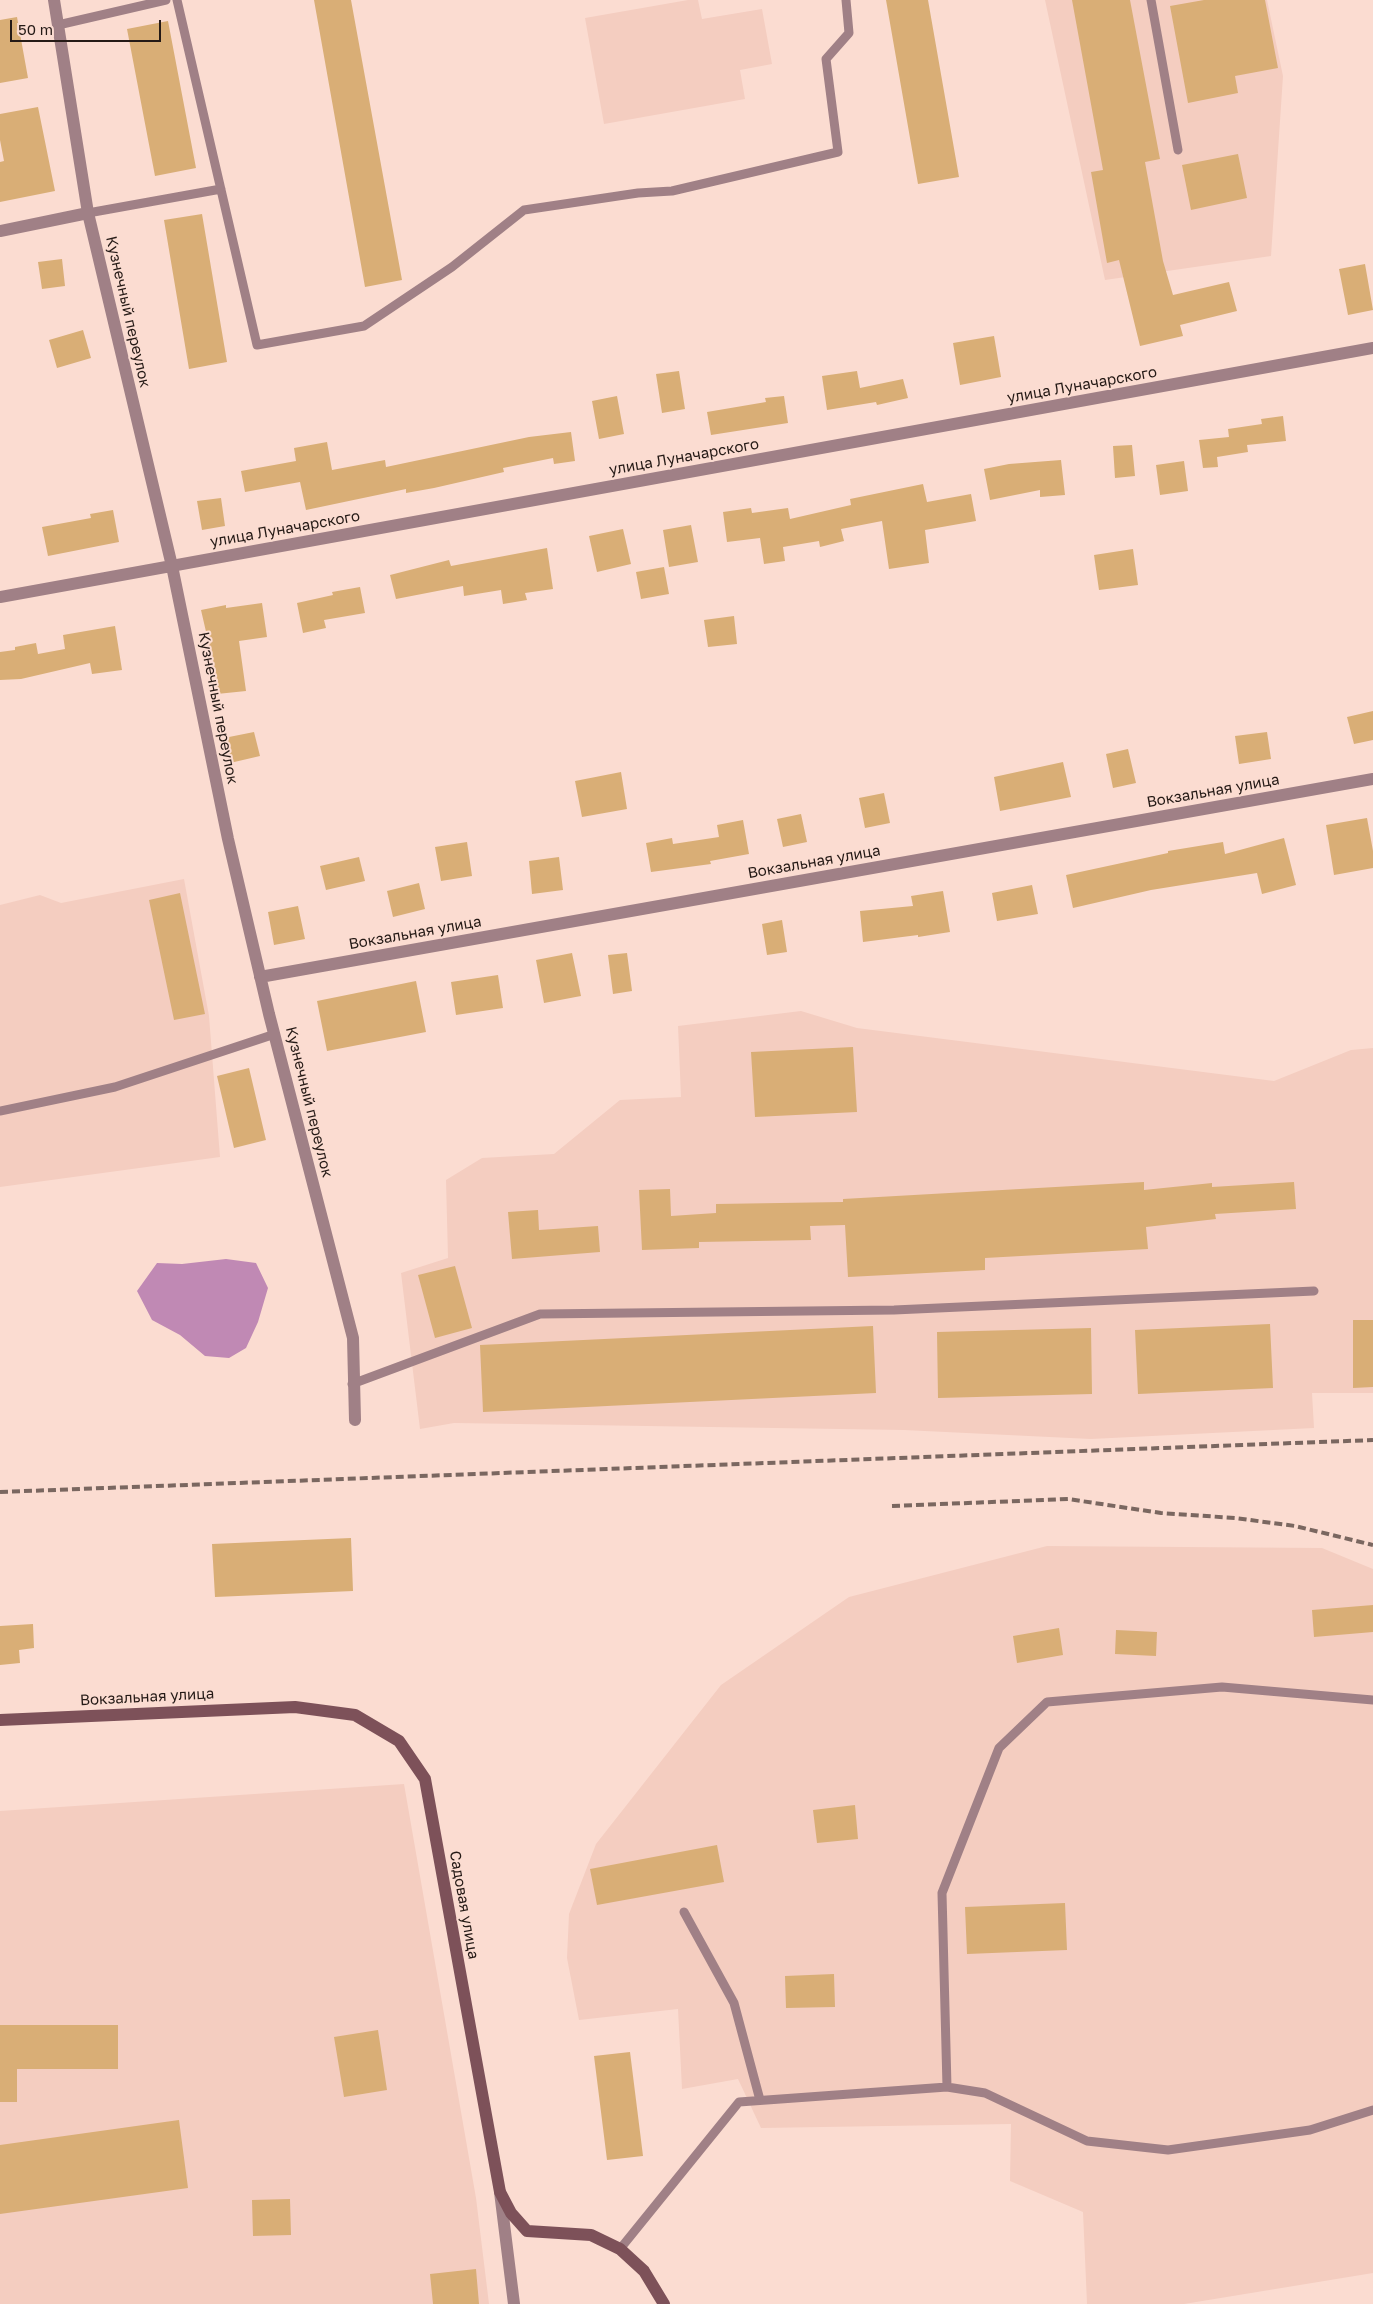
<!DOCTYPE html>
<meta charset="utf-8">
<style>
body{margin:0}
#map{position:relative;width:1373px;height:2304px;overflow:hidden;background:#fbdcd1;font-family:"Golos Text",sans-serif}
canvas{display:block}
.scale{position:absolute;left:10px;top:20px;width:151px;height:22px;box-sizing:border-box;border:2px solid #251a16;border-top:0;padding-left:6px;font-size:15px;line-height:18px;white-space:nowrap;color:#251a16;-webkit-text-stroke:4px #fbdcd1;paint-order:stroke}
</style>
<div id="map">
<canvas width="1373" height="2304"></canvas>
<div class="scale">50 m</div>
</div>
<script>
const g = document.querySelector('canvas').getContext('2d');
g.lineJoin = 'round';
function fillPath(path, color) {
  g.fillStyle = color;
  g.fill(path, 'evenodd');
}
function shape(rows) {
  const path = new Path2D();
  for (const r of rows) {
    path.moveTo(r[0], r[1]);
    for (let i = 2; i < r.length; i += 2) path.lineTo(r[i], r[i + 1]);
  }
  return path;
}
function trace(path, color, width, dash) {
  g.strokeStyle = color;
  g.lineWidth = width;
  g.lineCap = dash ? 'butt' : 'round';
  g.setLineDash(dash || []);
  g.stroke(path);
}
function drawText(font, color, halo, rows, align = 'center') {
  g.font = font + ' "Golos Text",sans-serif';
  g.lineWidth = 4;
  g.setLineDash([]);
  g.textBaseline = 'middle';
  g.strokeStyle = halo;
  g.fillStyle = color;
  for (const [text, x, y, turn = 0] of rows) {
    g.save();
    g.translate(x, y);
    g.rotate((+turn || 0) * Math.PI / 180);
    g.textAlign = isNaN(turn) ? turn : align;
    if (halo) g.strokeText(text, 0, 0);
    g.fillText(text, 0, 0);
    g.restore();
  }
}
fillPath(shape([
 [688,0,698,0,702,19,762,9,772,64,740,70,745,99,604,124,585,18],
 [1045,0,1267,0,1283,76,1271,256,1105,280],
 [184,879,209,1016,220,1157,0,1187,0,905,40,895,61,903],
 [801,1011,857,1028,1274,1081,1351,1050,1373,1048,1373,1393,1312,1393,1314,1428,1091,1439,904,1430,454,1423,420,1429,401,1273,448,1258,446,1180,482,1158,554,1154,620,1100,681,1097,678,1026],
 [1047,1546,1322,1548,1373,1569,1373,2273,1184,2304,1087,2304,1083,2212,1010,2181,1011,2124,761,2128,738,2079,682,2089,678,2009,579,2020,567,1958,569,1914,596,1844,721,1685,849,1597],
 [404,1784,476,2198,489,2304,0,2304,0,1811]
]), '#f4cdc0');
fillPath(shape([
 [226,1259,256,1263,268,1288,258,1322,246,1348,229,1358,205,1356,180,1335,152,1320,137,1291,157,1263,182,1264]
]), '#c089b4');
fillPath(shape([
 [314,0,351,0,402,280,365,287],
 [886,0,928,0,959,177,918,184],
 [1072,0,1130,0,1160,159,1145,162,1163,261,1173,295,1229,282,1237,311,1180,325,1183,336,1140,346,1119,260,1107,263,1091,172,1103,170],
 [1204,0,1265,0,1278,68,1235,76,1238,93,1188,103,1170,6],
 [17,17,28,78,0,83,0,20],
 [168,21,196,168,155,176,127,29],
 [38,107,55,191,0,202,0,162,4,161,0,140,0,114],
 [1238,154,1247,198,1191,210,1182,165],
 [202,214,227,362,189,369,164,220],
 [62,259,65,286,42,289,38,262],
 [1365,264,1373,310,1348,315,1339,269],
 [83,330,91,358,57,368,49,340],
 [994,336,1001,377,960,385,953,343],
 [679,371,685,409,662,413,656,374],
 [857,371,860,388,903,379,908,398,877,405,876,402,827,410,822,376],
 [617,396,624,434,599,439,592,401],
 [784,396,788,423,711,435,707,412,766,402,765,398],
 [1283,416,1286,441,1247,445,1248,452,1217,457,1218,467,1203,468,1199,440,1229,437,1228,429,1262,424,1261,419],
 [571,432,575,461,554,464,553,458,503,468,504,472,434,488,406,493,406,489,306,510,300,482,245,492,241,471,296,461,294,448,327,442,332,470,385,460,386,467,529,437],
 [1132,445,1135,476,1115,478,1113,446],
 [1061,460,1065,495,1040,497,1040,490,990,500,984,469,1009,464],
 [1184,461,1188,491,1160,495,1156,465],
 [923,484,927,502,971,494,976,521,925,530,929,563,889,569,882,521,841,529,844,541,820,547,819,541,783,547,785,561,764,564,760,538,727,542,723,512,751,508,752,513,788,508,790,519,851,505,850,499],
 [221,498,225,526,202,530,197,501],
 [113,510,119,542,48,556,42,527,91,518,90,514],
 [691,525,698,562,669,567,663,530],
 [623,529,631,564,597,572,589,536],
 [547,548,553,589,525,593,527,600,503,604,501,590,464,596,463,586,396,599,390,575,449,560,451,566],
 [1133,549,1138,585,1099,590,1094,555],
 [664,567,669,594,641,599,636,572],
 [360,587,365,613,324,620,326,628,303,633,297,603,333,595,332,592],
 [262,603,267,637,239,641,246,691,217,694,213,662,201,610,226,605,226,608],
 [734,616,737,644,708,647,704,620],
 [115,626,122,670,92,674,90,663,21,679,0,680,0,652,15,650,15,647,36,643,38,654,65,649,63,635],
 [1373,711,1373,740,1354,744,1347,717],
 [254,732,260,756,230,763,224,738],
 [1267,732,1271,759,1239,764,1235,736],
 [1128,749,1136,783,1113,788,1106,754],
 [1063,762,1071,797,1000,811,994,777],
 [621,772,627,809,582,817,575,781],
 [884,793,890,823,865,828,859,798],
 [801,814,807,842,783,847,777,819],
 [1367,818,1373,851,1373,868,1334,875,1326,825],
 [743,820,749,854,710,861,711,864,651,872,646,843,672,838,673,844,719,837,717,825],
 [1284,838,1296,885,1262,894,1257,873,1151,890,1073,908,1066,875,1168,853,1168,851,1223,842,1225,854],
 [467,842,472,876,441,881,435,847],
 [359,857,365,881,326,890,320,866],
 [559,857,563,890,532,894,529,861],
 [419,883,425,909,393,917,387,891],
 [1032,885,1038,914,997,921,992,893],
 [943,891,950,932,918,937,918,935,863,942,860,911,913,906,911,896],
 [180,893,205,1014,174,1020,149,900],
 [298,906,305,939,274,945,268,912],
 [782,920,787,952,767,955,762,924],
 [572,953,581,996,544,1003,536,960],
 [627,953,632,991,613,994,608,955],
 [498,975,503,1008,456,1015,451,982],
 [416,981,426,1032,327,1051,317,1001],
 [853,1047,857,1112,755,1117,751,1052],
 [249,1068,266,1140,234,1148,217,1076],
 [1144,1182,1144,1190,1212,1183,1212,1187,1294,1182,1296,1209,1215,1214,1216,1219,1146,1227,1148,1249,985,1258,985,1270,848,1277,845,1225,810,1226,811,1240,699,1242,699,1248,642,1250,639,1190,670,1189,671,1216,716,1213,716,1204,843,1202,843,1199],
 [538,1210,539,1230,598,1226,600,1252,512,1259,508,1212],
 [455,1266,472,1328,435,1338,418,1275],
 [1353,1320,1373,1320,1373,1387,1353,1388],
 [1270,1324,1273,1388,1138,1394,1135,1330],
 [873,1326,876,1393,483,1412,480,1345],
 [1091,1328,1092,1394,938,1398,937,1332],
 [351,1538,353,1591,215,1597,212,1544],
 [1373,1605,1373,1632,1314,1637,1312,1610],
 [33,1624,34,1648,19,1650,20,1663,0,1665,0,1626],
 [1059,1628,1063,1655,1017,1663,1013,1636],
 [1116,1630,1157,1632,1156,1656,1115,1654],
 [855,1805,858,1839,817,1843,813,1810],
 [717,1845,724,1882,597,1905,590,1869],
 [1065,1903,1067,1950,967,1954,965,1907],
 [834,1974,835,2007,786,2008,785,1976],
 [0,2025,118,2025,118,2069,17,2069,17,2102,0,2102],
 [378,2030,387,2090,344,2097,334,2037],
 [630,2052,643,2156,607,2160,594,2056],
 [179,2120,188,2188,0,2214,0,2145],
 [290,2199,291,2235,253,2236,252,2200],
 [476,2269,479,2304,433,2304,430,2274]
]), '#d9ae76');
trace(shape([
 [177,0,257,345,364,326,452,267,524,210,638,193,672,191,838,152,826,59,849,33,846,0],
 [1151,0,1178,150],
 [58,25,166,0],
 [88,213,221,189],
 [0,1111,115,1087,275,1034],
 [352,1384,540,1314,894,1310,1314,1291],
 [684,1912,734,2003,760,2100],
 [947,2087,942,1893,999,1748,1047,1702,1222,1687,1373,1700],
 [620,2249,739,2102,947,2087,985,2093,1087,2141,1168,2150,1310,2130,1373,2110]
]), '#a08086', 9);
trace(shape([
 [54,0,88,213,172,566,228,839,269,1014,353,1338,355,1420],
 [0,231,88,213],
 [0,597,1373,348],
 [260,977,1373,779],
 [500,2192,514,2304]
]), '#a08086', 12);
trace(shape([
 [0,1720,295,1707,355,1715,399,1741,425,1779,500,2192,511,2213,527,2231,591,2235,620,2249,644,2271,664,2304]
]), '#7d5159', 12);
trace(shape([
 [0,1492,1373,1440],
 [892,1506,1068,1499,1161,1513,1235,1518,1295,1526,1373,1545]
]), '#7a6760', 4, [8, 4]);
drawText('15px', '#251a16', '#fbdcd1', [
 ["Кузнечный переулок",128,312,77],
 ["улица Луначарского",1082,385,-10],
 ["улица Луначарского",684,457,-10],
 ["улица Луначарского",285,529,-10],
 ["Кузнечный переулок",218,708,79],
 ["Вокзальная улица",1213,791,-10],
 ["Вокзальная улица",814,862,-10],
 ["Вокзальная улица",415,933,-10],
 ["Кузнечный переулок",309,1102,76],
 ["Вокзальная улица",147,1697,-3],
 ["Садовая улица",464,1905,80]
]);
</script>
